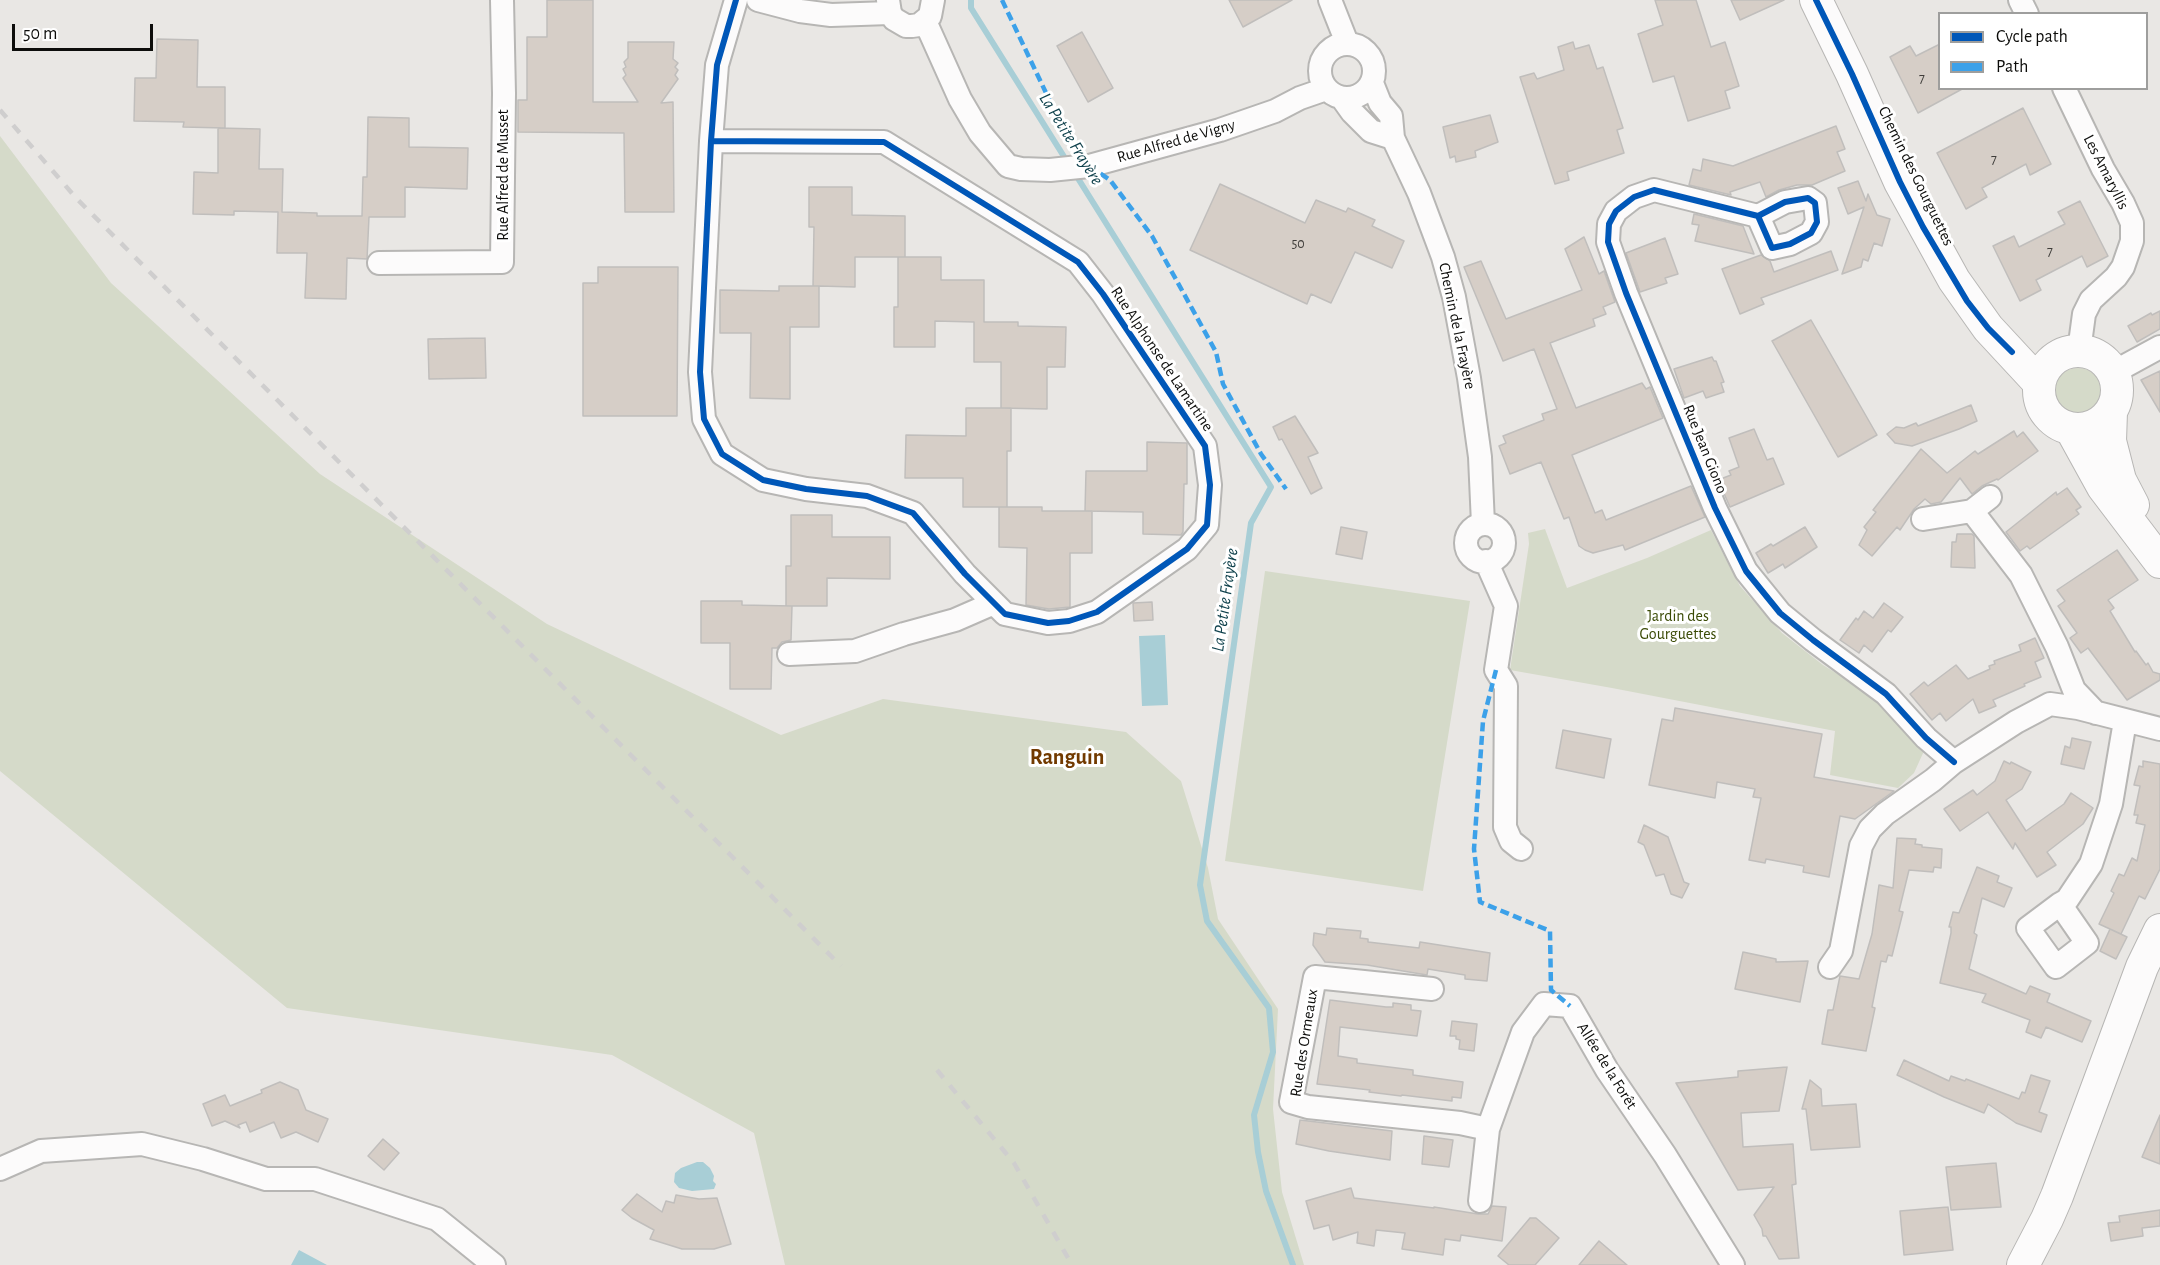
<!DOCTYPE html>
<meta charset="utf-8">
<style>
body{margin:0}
#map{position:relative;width:2160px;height:1265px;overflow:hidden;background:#e9e7e4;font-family:"Alegreya Sans",sans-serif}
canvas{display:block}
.legend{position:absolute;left:1938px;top:12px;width:210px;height:78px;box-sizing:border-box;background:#fff;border:2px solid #9e9e9d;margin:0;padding:8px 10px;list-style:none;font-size:18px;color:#0d0d0b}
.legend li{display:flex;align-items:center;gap:12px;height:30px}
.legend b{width:30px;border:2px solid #9e9e9d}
.scale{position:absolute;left:12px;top:24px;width:141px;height:27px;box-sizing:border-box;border:3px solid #0d0d0b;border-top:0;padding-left:8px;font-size:18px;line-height:21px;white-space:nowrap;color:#0d0d0b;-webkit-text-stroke:4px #fff;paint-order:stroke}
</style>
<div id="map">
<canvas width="2160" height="1265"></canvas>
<ul class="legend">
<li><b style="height:8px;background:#0057b8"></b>Cycle path</li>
<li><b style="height:8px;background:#3ca1e9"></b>Path</li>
</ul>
<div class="scale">50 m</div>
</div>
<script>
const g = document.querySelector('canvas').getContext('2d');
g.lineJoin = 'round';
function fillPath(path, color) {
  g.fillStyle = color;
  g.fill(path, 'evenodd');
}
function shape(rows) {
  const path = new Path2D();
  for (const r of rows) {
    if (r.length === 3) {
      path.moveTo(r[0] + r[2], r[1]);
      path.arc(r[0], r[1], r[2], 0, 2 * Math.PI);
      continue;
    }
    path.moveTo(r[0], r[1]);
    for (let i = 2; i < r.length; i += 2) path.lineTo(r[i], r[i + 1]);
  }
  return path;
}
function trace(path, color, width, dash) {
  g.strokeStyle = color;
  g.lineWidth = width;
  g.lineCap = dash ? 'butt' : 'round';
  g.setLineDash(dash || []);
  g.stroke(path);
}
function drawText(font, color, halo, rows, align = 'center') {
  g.font = font + ' "Alegreya Sans",sans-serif';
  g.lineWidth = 6;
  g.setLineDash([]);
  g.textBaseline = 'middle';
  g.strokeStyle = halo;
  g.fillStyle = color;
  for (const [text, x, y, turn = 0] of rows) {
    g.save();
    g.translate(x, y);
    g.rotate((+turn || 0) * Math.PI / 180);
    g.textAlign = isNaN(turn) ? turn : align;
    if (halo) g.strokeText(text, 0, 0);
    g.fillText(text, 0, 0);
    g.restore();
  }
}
fillPath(shape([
 [0,136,111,283,320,474,547,624,781,735,883,699,1126,732,1181,781,1208,868,1218,919,1278,1009,1273,1109,1282,1192,1304,1265,785,1265,754,1133,612,1055,287,1008,0,771],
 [2078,392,24],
 [1545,529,1567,588,1647,558,1711,530,1740,586,1782,633,1823,665,1865,691,1883,708,1893,712,1902,720,1924,751,1914,773,1898,788,1830,775,1835,731,1612,688,1510,670,1529,544,1528,533],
 [1265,571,1470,601,1423,891,1225,861]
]), '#d5dac9');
fillPath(shape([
 [1165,635,1168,705,1142,706,1139,636],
 [697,1162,703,1162,710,1168,714,1176,713,1181,716,1184,714,1189,692,1191,679,1188,674,1182,675,1173,681,1168],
 [299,1250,327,1265,291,1265]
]), '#a8ced6');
trace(shape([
 [971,0,971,8,1068,163],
 [1074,172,1271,487,1251,523,1200,885,1207,921,1269,1008,1273,1052,1254,1115,1258,1152,1266,1191,1293,1265]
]), '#a8ced6', 6);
const building = shape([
 [547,0,593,0,593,102,638,102,623,78,626,75,623,69,626,67,624,62,628,58,628,42,674,42,673,59,678,63,675,67,678,70,675,75,678,79,661,103,673,102,674,212,625,212,624,133,518,132,518,100,527,100,527,37,547,37,547,0],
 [1229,0,1292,0,1243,27,1229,0],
 [1655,0,1696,0,1711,47,1725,42,1739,86,1725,91,1730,108,1688,121,1674,76,1653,82,1638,34,1663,25,1655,0],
 [1731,0,1784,0,1740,20,1731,0],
 [1082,32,1113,88,1088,102,1057,46,1082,32],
 [157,39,198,40,197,87,225,87,225,128,183,127,184,122,134,121,135,78,156,78,157,39],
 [1573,42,1575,49,1589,45,1597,69,1603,67,1623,128,1617,130,1624,153,1567,172,1569,180,1555,184,1520,77,1534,73,1537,79,1564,70,1558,47,1573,42],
 [1940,44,1940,88,1964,88,1918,113,1890,57,1910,46,1916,56,1940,44],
 [2023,108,2051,164,2030,175,2026,164,1982,188,1987,197,1966,209,1937,153,2023,108],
 [1490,115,1498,142,1475,151,1476,157,1456,162,1455,156,1450,158,1443,127,1490,115],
 [368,117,409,118,409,147,468,148,467,189,405,187,405,217,369,217,367,259,347,258,346,299,305,298,307,253,277,253,278,212,234,211,234,215,193,214,194,172,218,173,218,128,260,129,259,169,283,169,282,212,317,213,317,216,362,216,363,177,367,177,368,117],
 [1836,126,1845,149,1837,152,1845,171,1812,185,1797,185,1779,190,1766,197,1760,182,1730,192,1731,195,1689,185,1693,169,1701,171,1703,159,1733,166,1836,126],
 [1858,181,1866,201,1868,194,1877,215,1890,219,1882,246,1874,243,1868,261,1863,259,1861,267,1842,274,1864,207,1848,214,1838,188,1858,181],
 [1220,184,1305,223,1316,200,1346,212,1348,208,1375,220,1372,226,1404,241,1392,268,1355,252,1331,303,1311,294,1307,304,1190,250,1220,184],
 [809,187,852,187,852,215,905,216,905,257,855,257,855,287,819,286,819,327,790,327,790,399,750,398,751,333,720,333,720,290,779,291,779,286,819,286,813,286,814,227,809,227,809,187],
 [2080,201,2108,256,2087,267,2082,256,2036,280,2041,290,2020,301,1993,246,2014,236,2019,247,2065,224,2058,212,2080,201],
 [1694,214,1743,226,1754,254,1695,241,1699,225,1692,224,1694,214],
 [1584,237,1599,274,1604,271,1615,302,1603,307,1606,314,1593,319,1595,326,1550,343,1576,408,1642,383,1646,389,1650,387,1663,418,1572,455,1595,513,1602,510,1606,520,1691,486,1705,517,1625,550,1623,545,1593,553,1585,550,1579,546,1569,517,1564,519,1541,462,1510,474,1499,446,1506,443,1503,436,1544,420,1542,414,1557,409,1534,349,1503,361,1464,267,1481,261,1506,319,1582,290,1565,249,1584,237],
 [1665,238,1678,274,1665,278,1667,283,1640,292,1626,253,1665,238],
 [1831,251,1838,270,1761,298,1764,304,1740,314,1722,269,1761,255,1770,261,1774,272,1831,251],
 [898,257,941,257,941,280,984,280,984,322,1018,322,1018,326,1066,327,1065,367,1047,367,1047,409,1001,408,1001,362,974,362,974,322,935,321,935,347,894,347,894,307,898,307,898,257],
 [598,267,678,267,677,416,583,416,583,283,598,283,598,267],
 [2160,311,2160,329,2137,342,2128,326,2151,313,2152,315,2160,311],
 [1811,320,1877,435,1838,457,1772,341,1811,320],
 [485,338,486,378,429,379,428,339,485,338],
 [1712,357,1714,361,1716,361,1724,382,1721,383,1724,392,1706,398,1703,391,1684,398,1674,369,1712,357],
 [2160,371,2160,412,2141,380,2160,371],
 [1971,405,1977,421,1959,429,1912,446,1895,443,1887,434,1896,427,1904,428,1916,423,1918,426,1971,405],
 [966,408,1011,408,1011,451,1007,451,1007,507,963,507,963,478,905,478,906,435,966,436,966,408],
 [1295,416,1318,453,1308,457,1322,488,1311,494,1282,439,1279,440,1273,427,1295,416],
 [1754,429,1767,460,1773,458,1784,484,1730,507,1718,480,1731,475,1729,471,1739,467,1729,438,1754,429],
 [2014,431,2017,437,2023,432,2038,451,1998,480,1997,479,1982,486,1972,494,1960,478,1941,502,1931,504,1925,499,1914,509,1900,530,1897,527,1872,556,1859,545,1867,530,1864,527,1876,512,1873,510,1921,449,1947,473,1975,451,1978,454,2014,431],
 [1147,442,1187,443,1187,484,1184,484,1183,532,1181,535,1143,534,1143,512,1085,511,1086,471,1147,471,1147,442],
 [2067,488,2081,507,2076,510,2079,514,2030,549,2027,546,2020,551,2006,532,2056,492,2057,495,2067,488],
 [999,507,1042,507,1042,511,1092,511,1092,553,1070,553,1070,607,1049,609,1026,605,1027,548,999,547,999,507],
 [791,515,832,515,832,537,890,537,890,579,827,578,827,606,786,606,786,566,791,566,791,515],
 [1341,527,1367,532,1362,559,1336,554,1341,527],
 [1805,527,1817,547,1785,568,1783,564,1768,573,1756,553,1771,544,1773,546,1805,527],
 [1957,534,1972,534,1974,536,1975,568,1951,567,1952,542,1956,542,1957,534],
 [2117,550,2138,580,2108,600,2114,608,2110,611,2135,652,2136,651,2146,665,2148,663,2153,672,2160,674,2160,680,2127,700,2088,648,2081,653,2070,638,2077,633,2058,606,2065,601,2057,590,2117,550],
 [701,601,742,601,742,605,792,606,791,640,782,642,777,648,772,648,771,689,730,689,730,643,701,643,701,601],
 [1152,602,1153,620,1134,621,1133,603,1152,602],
 [1884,603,1903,617,1891,632,1888,630,1872,652,1864,645,1859,653,1840,640,1856,618,1858,620,1864,611,1873,618,1884,603],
 [2035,638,2044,658,2035,662,2041,677,2024,684,2025,686,1993,700,1996,706,1979,713,1973,699,1946,721,1940,713,1932,720,1910,694,1924,682,1928,686,1956,665,1968,679,1990,669,1989,666,1995,664,1994,661,2021,651,2019,645,2035,638],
 [1675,708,1822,734,1814,777,1894,791,1855,819,1840,816,1829,877,1803,872,1804,866,1766,859,1765,863,1749,860,1761,798,1753,797,1755,789,1717,782,1715,798,1649,785,1662,719,1673,721,1675,708],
 [1563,730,1611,739,1604,778,1556,768,1563,730],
 [2072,738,2091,742,2084,769,2061,764,2065,746,2070,748,2072,738],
 [2004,761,2010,764,2011,762,2031,772,2022,789,2006,800,2026,831,2064,804,2071,793,2093,808,2083,824,2047,852,2056,865,2037,877,2015,843,2013,849,1988,812,1960,831,1944,809,1973,790,1977,795,1995,781,2004,761],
 [2143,761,2160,764,2160,869,2145,899,2139,896,2121,934,2099,924,2114,893,2111,891,2119,874,2124,876,2132,858,2137,861,2145,825,2136,823,2138,815,2134,815,2140,786,2134,785,2139,766,2143,767,2143,761],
 [1644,825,1668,837,1684,882,1689,884,1682,898,1671,894,1664,874,1656,876,1644,845,1638,842,1644,825],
 [1897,838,1916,839,1915,844,1922,845,1922,847,1942,849,1941,868,1934,867,1933,872,1909,870,1899,911,1903,912,1892,956,1888,955,1886,962,1881,961,1872,1007,1875,1008,1866,1051,1822,1044,1828,1010,1833,1010,1840,976,1859,979,1872,934,1879,885,1893,888,1897,838],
 [1977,867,1999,876,1997,882,2012,888,2004,907,1982,898,1974,933,1977,935,1969,969,2026,994,2030,986,2050,994,2047,1002,2091,1021,2082,1042,2046,1027,2041,1038,2026,1032,2030,1020,1982,1002,1986,994,1940,983,1951,933,1951,927,1949,927,1953,912,1959,913,1977,867],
 [1327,928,1361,931,1360,938,1368,939,1368,942,1419,948,1420,942,1490,953,1487,981,1465,979,1465,975,1428,969,1427,975,1367,965,1325,962,1313,945,1314,933,1326,935,1327,928],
 [2110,929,2127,937,2116,959,2100,951,2110,929],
 [1743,952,1776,959,1776,962,1808,961,1800,1002,1735,989,1743,952],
 [1330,1000,1386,1007,1393,1007,1393,1003,1411,1005,1411,1010,1421,1011,1417,1036,1340,1027,1338,1056,1357,1059,1357,1063,1413,1070,1413,1075,1463,1082,1461,1098,1452,1097,1452,1101,1402,1095,1401,1096,1369,1092,1370,1090,1317,1084,1330,1000],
 [1452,1021,1477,1024,1474,1051,1459,1049,1460,1040,1456,1039,1456,1036,1450,1036,1452,1021],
 [1904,1060,1949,1081,1951,1076,1965,1081,1966,1079,2019,1099,2022,1092,2025,1093,2031,1075,2050,1081,2039,1112,2047,1115,2041,1132,2016,1123,1988,1104,1984,1113,1944,1097,1897,1075,1904,1060],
 [1787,1067,1779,1111,1741,1113,1743,1147,1793,1144,1796,1184,1792,1185,1799,1258,1779,1259,1766,1236,1763,1236,1762,1229,1754,1215,1774,1187,1738,1190,1676,1083,1738,1077,1738,1071,1787,1067],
 [1810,1080,1821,1089,1822,1106,1856,1104,1860,1147,1811,1150,1806,1109,1802,1109,1810,1080],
 [280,1082,298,1090,306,1110,328,1119,318,1142,296,1132,281,1138,274,1122,250,1132,246,1122,238,1125,240,1128,225,1121,212,1126,203,1104,225,1095,230,1106,262,1093,261,1090,280,1082],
 [2160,1115,2160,1164,2142,1157,2160,1115],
 [1300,1120,1392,1131,1390,1160,1329,1151,1296,1144,1300,1120],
 [1424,1136,1453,1140,1449,1167,1422,1164,1424,1136],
 [383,1139,399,1153,384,1170,368,1156,383,1139],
 [1996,1163,2001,1207,1951,1210,1946,1167,1996,1163],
 [1351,1188,1354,1198,1434,1208,1434,1207,1478,1214,1488,1214,1492,1206,1506,1207,1502,1241,1461,1235,1460,1241,1445,1239,1443,1255,1402,1249,1405,1233,1376,1230,1374,1246,1357,1243,1358,1232,1333,1240,1329,1225,1314,1229,1306,1201,1351,1188],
 [637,1194,662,1212,666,1201,674,1203,676,1195,699,1199,717,1198,731,1244,714,1249,682,1249,650,1239,654,1230,632,1218,622,1210,637,1194],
 [1948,1207,1953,1250,1904,1255,1900,1211,1948,1207],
 [2160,1210,2160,1226,2142,1228,2143,1236,2111,1241,2108,1223,2120,1222,2119,1216,2160,1210],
 [1530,1218,1536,1218,1559,1238,1535,1265,1509,1265,1498,1256,1530,1218],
 [1599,1241,1627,1265,1579,1265,1599,1241]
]);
fillPath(building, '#d6cec7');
trace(building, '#c0bebc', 1.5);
const street = shape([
 [758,0,800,11,831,15,890,13],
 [888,0,890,13,894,19,906,26,912,26,919,25,930,16,933,0],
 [1330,0,1347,43],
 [2020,0,2027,14],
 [925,21,960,99,980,133,1008,166,1021,169,1050,170,1089,166,1220,130,1275,111,1300,98,1326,89],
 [1347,71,27],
 [1372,83,1380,103,1391,116,1393,138,1419,193,1443,257,1454,297,1469,378,1480,457,1483,524],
 [2064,88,2103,169,2123,203,2132,223,2132,241,2123,267,2116,277,2091,300,2084,314,2079,351],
 [1342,98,1352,112,1371,131,1393,138],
 [711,141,884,142,1078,262,1103,294,1205,446,1210,485,1207,525,1187,549,1097,612,1069,621,1048,623,1005,614,965,574,913,513,867,496,806,489,763,480,722,454,704,419,700,372,711,141,717,65,736,0],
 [1758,216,1785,202,1808,198,1815,203,1817,222,1811,233,1790,244,1772,248,1758,216,1654,190,1634,197,1616,211,1609,224,1608,242,1626,293,1715,508,1746,571,1780,613,1813,640,1886,694,1926,738,1954,762],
 [379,263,502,262,504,93,502,0],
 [2114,372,2160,347],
 [1972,511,1990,497],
 [1923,519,1972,511,2021,575,2057,647,2074,690,2096,713],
 [1485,543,19],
 [1486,561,1506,606,1496,670,1506,686,1505,827,1511,841,1521,849],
 [789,654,855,651,904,634,955,620,994,603],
 [2060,904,2087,943,2056,967,2028,928,2060,904,2067,900,2091,864,2111,804,2125,721],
 [1830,967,1841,951,1861,846,1870,829,1885,814,1933,780,1954,762,2016,722,2050,704,2078,708,2160,729],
 [1432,989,1315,977,1291,1102,1308,1107,1460,1123,1488,1129],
 [0,1169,41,1151,142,1144,203,1159,266,1179,315,1179,437,1219,494,1265],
 [1480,1201,1488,1129,1523,1032,1544,1004,1570,1006,1607,1070,1665,1155,1733,1265]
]);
const secondary = shape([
 [1816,0,1852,74,1900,182,1954,280,1988,328,2039,383],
 [2078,390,39],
 [2111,412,2110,441,2120,480,2133,505],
 [2071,429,2103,487,2160,562],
 [2023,1265,2047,1219,2057,1196,2142,967,2160,930]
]);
trace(street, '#b7b6b4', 26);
trace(secondary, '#b7b6b4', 34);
trace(street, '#fcfbfb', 22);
trace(secondary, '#fcfbfb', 32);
trace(shape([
 [0,110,77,199,841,966],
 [937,1070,1014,1163,1072,1265]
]), '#cfcece', 4.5, [10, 10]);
trace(shape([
 [1002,0,1074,152,1089,166,1110,180,1152,236,1216,352,1223,384,1261,454,1286,489],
 [1496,670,1483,721,1474,849,1480,902,1550,931,1551,990,1570,1006]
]), '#3ca1e9', 4.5, [9, 4.5]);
trace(shape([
 [1816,0,1852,74,1900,182,1923,227,1967,301,1988,328,2012,352],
 [711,141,884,142,1078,262,1103,294,1205,446,1210,485,1207,525,1187,549,1097,612,1069,621,1048,623,1005,614,965,574,913,513,867,496,806,489,763,480,722,454,704,419,700,372,711,141,717,65,736,0],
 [1758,216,1785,202,1808,198,1815,203,1817,222,1811,233,1790,244,1772,248,1758,216,1654,190,1634,197,1616,211,1609,224,1608,242,1626,293,1715,508,1746,571,1780,613,1813,640,1886,694,1926,738,1954,762]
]), '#0057b8', 6);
drawText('14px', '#3f3d3a', null, [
 ["7",1922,78],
 ["7",1994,159],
 ["50",1298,244],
 ["7",2050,251]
]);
drawText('16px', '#0d0d0b', '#fff', [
 ["Rue Alfred de Vigny",1176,141,-16],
 ["Les Amaryllis",2106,172,63],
 ["Rue Alfred de Musset",503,175,-90],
 ["Chemin des Gourguettes",1916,176,64],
 ["Chemin de la Frayère",1457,326,78],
 ["Rue Alphonse de Lamartine",1162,359,56],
 ["Rue Jean Giono",1705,449,68],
 ["Rue des Ormeaux",1304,1043,-81],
 ["Allée de la Forêt",1607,1066,58]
]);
drawText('16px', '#3b4b06', '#fff', [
 ["Jardin des",1678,616],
 ["Gourguettes",1678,634]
]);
drawText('italic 18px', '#0b3e49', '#fff', [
 ["La Petite Frayère",1071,139,58],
 ["La Petite Frayère",1225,600,-82]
]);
drawText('bold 22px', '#723a00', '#fff', [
 ["Ranguin",1067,757]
]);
</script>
